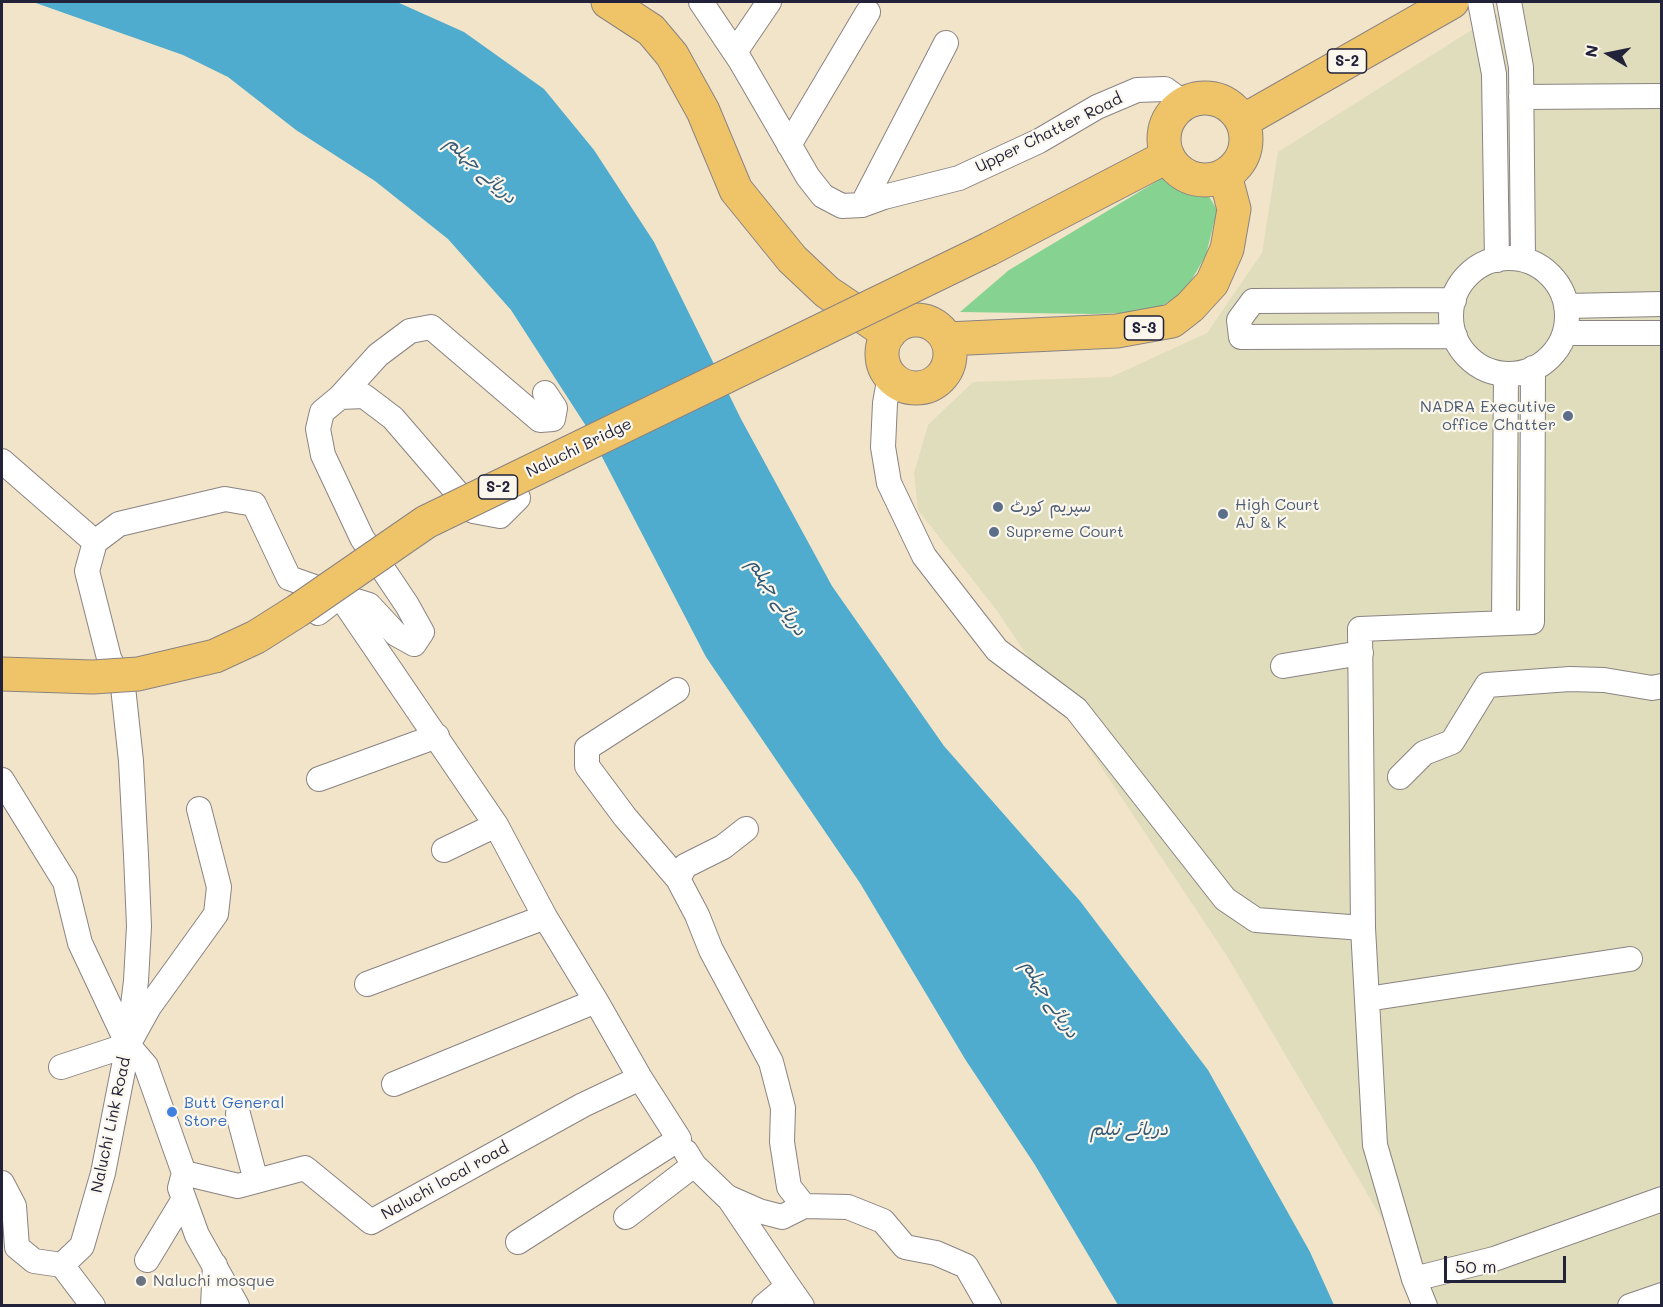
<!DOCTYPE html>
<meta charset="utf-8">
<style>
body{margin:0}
#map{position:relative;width:1663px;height:1307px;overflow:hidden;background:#f2e4c8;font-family:Mali,sans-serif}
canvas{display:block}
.frame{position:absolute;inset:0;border:3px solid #22223b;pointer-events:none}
.north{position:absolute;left:1579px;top:24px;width:60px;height:60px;-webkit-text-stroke:4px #fbf7ec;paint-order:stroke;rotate:280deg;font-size:16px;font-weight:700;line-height:24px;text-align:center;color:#22223b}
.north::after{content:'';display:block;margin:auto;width:21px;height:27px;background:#22223b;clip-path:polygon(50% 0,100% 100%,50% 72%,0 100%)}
.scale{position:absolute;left:1444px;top:1256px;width:122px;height:27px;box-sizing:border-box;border:3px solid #22223b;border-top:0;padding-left:8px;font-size:18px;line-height:21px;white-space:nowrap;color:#22223b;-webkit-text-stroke:4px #fbf7ec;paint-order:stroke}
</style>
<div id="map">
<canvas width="1663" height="1307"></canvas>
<div class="frame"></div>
<div class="north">N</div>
<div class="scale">50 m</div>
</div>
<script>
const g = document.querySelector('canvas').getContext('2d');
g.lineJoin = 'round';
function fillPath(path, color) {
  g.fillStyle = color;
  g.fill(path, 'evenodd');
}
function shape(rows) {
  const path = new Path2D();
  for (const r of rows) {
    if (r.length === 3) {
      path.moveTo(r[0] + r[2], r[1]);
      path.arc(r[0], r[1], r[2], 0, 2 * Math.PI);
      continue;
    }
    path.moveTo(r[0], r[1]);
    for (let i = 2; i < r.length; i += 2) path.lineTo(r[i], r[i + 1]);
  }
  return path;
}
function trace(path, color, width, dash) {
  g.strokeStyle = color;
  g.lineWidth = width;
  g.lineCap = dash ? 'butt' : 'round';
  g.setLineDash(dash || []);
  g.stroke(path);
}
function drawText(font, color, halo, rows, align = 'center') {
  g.font = font + ' Mali,"Playpen Sans Arabic",sans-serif';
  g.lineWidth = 4.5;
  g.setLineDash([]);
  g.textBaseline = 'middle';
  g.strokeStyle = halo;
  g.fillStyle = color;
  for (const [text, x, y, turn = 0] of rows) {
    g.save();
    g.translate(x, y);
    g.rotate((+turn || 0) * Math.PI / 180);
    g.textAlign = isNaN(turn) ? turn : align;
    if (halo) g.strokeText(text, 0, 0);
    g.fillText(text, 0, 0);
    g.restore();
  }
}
fillPath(shape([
 [1516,2,1661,2,1661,1287,1626,1305,1433,1305,1227,956,998,612,918,510,914,473,928,425,973,382,1111,377,1207,333,1262,253,1278,152]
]), '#dfddbb');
fillPath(shape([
 [1189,162,1217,210,1206,255,1184,293,1151,312,1092,314,960,312,1009,270]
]), '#86d391');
fillPath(shape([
 [33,2,397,2,464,32,544,89,594,150,654,242,741,419,832,586,944,746,1080,901,1208,1070,1310,1252,1334,1305,1118,1305,1035,1165,965,1059,860,883,706,657,586,426,511,310,448,239,375,181,296,130,228,77,183,55]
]), '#4facce');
const minor = shape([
 [701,2,740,60,808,177,823,196,842,206,862,205,884,197,959,178,1039,141,1097,107,1137,90,1165,89,1184,103],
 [1480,2,1494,74,1497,260],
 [1509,2,1521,67,1523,259],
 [735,52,769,2],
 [1521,97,1662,96],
 [789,145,868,12],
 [862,205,946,43],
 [1509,316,58],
 [1454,300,1253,301,1239,320,1241,337,1455,336],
 [1566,306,1662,304],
 [1565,333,1662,333],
 [890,375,885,403,883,447,889,483,924,556,997,650,1076,709,1225,899,1256,920,1363,928],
 [340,397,378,355,410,331,431,327,540,420,553,419,555,408,545,393],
 [2,461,95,542],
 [318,613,340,596,369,605,396,634,414,644,422,632,407,605,362,538,323,455,318,429,322,412,340,397,364,396,393,418,473,511,500,516,518,498],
 [1504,622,1506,375],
 [1283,666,1361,653],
 [123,687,109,658,87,571,95,542,119,524,225,499,254,504,289,578,340,596,496,825],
 [677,690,587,748,587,766,625,817,678,879],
 [1400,777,1424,753,1452,742,1487,685,1570,679,1604,680,1652,688,1662,686],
 [319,779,437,736],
 [2,780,65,882,80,943,128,1045,146,1066,184,1173,238,1186,305,1168,371,1222,583,1105,640,1078,596,1001,394,1084],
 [746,829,723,847,685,866,678,879,697,915,711,950,771,1062,783,1108,782,1142,789,1187,804,1206],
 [444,850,496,825,545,917],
 [367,984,545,917,596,1001],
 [1367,999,1630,959],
 [61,1067,128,1045,149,1007,216,914,219,887,199,809],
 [238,1114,256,1181],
 [694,1165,727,1197,759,1211,782,1217,804,1206,848,1207,883,1221,905,1247,936,1253,966,1266,989,1306],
 [184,1173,180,1188,197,1235,237,1306],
 [2,1183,14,1206,17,1247,34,1261,62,1265,82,1246,103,1173,128,1045,136,981,139,926,136,855,131,761,123,687],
 [728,1197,788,1286,764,1306],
 [626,1217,694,1165,686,1152],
 [518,1242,679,1139,640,1078],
 [147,1260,184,1199],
 [62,1265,93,1306],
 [1414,1279,1494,1259,1662,1199],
 [788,1286,802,1306],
 [213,1306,215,1265],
 [1425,1306,1414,1279,1375,1145,1363,928,1360,629,1532,622,1533,368],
 [1630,1306,1662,1295]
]);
const highway = shape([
 [608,2,651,30,672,55,703,111,736,190,792,259,827,292,889,334],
 [1205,139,41],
 [1243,121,1452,2],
 [989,249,1168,156],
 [916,354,34],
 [947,339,1117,331,1172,321,1190,307,1212,283,1227,249,1234,209,1225,175]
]);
trace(minor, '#8a8382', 26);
trace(highway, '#8a8382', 35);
trace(minor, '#fff', 24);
trace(highway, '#efc469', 33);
const highwayBridge = shape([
 [2,674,93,677,138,674,215,656,256,637,297,611,426,522,989,249]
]);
trace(highwayBridge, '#8a8382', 35, []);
trace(highwayBridge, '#efc469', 33);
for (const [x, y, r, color] of [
 [1568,416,6,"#5c6f8a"],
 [998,507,6,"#5c6f8a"],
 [1223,514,6,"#5c6f8a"],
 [994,532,6,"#5c6f8a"],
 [172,1112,6,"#3f7fe0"],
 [141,1281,6,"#6b7280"]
]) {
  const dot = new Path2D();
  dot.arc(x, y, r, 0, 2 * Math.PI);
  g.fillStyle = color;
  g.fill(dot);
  trace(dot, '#fbf7ec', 2);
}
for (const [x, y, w] of [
 [1347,61,39],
 [1144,328,39],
 [498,487,39]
]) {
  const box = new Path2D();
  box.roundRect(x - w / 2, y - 12, w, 24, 4.5);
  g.fillStyle = '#fbf7ec';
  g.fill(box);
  trace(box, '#22223b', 1.5);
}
drawText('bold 15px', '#22223b', null, [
 ["S-2",1347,61],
 ["S-3",1144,328],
 ["S-2",498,487]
]);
drawText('16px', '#22223b', '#fbf7ec', [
 ["Upper Chatter Road",1049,133,-26],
 ["Naluchi Bridge",579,448,-26],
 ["Naluchi Link Road",111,1125,-78],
 ["Naluchi local road",445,1181,-29]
]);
drawText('16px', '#4e5e75', '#fbf7ec', [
 ["NADRA Executive",1556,407,"right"],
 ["office Chatter",1556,425,"right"],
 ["High Court",1235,505],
 ["AJ & K",1235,523],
 ["سپریم کورٹ",1010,507],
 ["Supreme Court",1006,532]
], 'left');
drawText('16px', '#366cbe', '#fbf7ec', [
 ["Butt General",184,1103],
 ["Store",184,1121]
], 'left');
drawText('16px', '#5b616d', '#fbf7ec', [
 ["Naluchi mosque",153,1281]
], 'left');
drawText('italic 18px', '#345976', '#fbf7ec', [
 ["دریائے جہلم",481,170,43],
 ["دریائے جہلم",777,597,56],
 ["دریائے جہلم",1050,999,57],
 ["دریائے نیلم",1129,1129]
]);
</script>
